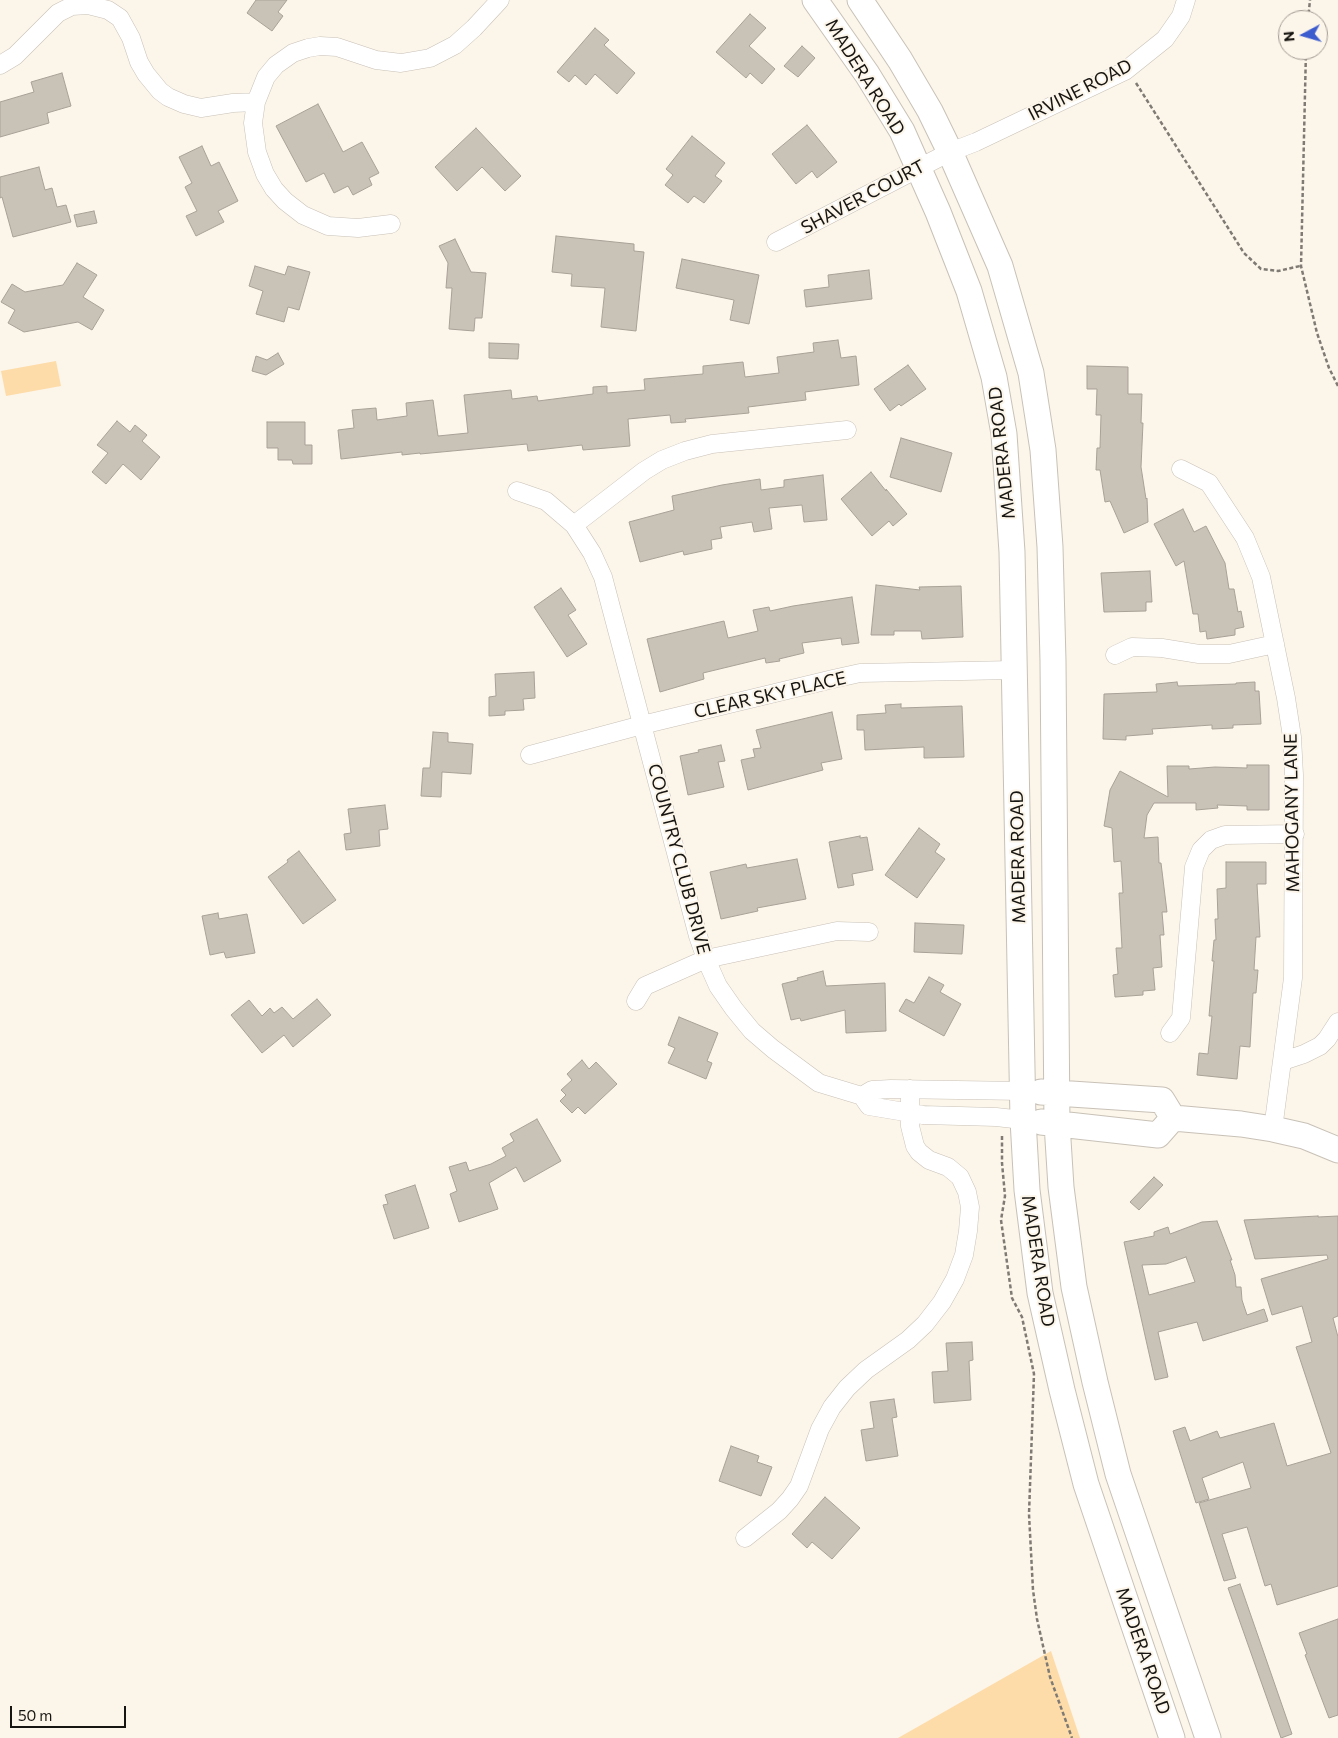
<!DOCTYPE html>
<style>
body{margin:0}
#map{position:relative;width:1338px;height:1738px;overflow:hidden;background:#fcf5ea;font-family:Commissioner,sans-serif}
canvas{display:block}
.north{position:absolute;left:1278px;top:10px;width:50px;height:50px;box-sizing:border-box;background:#fcf5ea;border:1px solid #a09b93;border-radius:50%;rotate:264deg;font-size:14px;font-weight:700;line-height:20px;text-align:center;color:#171511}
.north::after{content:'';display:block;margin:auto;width:18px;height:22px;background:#3d5dcf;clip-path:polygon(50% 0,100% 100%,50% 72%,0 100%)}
.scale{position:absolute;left:10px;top:1706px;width:116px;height:22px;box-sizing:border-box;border:2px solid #171511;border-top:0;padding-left:6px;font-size:15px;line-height:18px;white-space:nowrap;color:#171511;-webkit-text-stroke:4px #fcf5ea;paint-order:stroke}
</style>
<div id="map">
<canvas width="1338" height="1738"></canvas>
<div class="north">N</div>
<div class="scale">50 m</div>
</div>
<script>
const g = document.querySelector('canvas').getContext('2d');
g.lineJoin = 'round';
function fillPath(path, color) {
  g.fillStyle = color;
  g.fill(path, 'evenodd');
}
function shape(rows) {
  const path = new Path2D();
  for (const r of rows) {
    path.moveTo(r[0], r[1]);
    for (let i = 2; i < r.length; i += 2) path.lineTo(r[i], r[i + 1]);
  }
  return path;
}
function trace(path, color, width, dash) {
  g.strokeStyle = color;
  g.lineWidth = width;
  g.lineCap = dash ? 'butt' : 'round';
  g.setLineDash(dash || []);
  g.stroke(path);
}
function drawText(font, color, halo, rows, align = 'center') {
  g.font = font + ' Commissioner,sans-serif';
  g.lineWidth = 4;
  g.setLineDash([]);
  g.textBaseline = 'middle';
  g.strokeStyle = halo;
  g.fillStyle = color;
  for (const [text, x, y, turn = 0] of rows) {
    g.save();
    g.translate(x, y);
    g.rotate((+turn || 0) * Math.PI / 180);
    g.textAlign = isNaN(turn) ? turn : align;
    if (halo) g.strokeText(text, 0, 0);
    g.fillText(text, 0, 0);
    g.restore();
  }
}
fillPath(shape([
 [56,361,61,386,6,396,1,371],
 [1051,1651,1080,1738,898,1738]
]), '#fddca9');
const building = shape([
 [256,0,287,0,278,12,283,16,272,31,247,13,256,0],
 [750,14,766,28,749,46,775,69,762,84,750,73,746,78,716,52,750,14],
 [595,28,609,40,604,45,635,73,617,94,595,74,586,85,575,75,569,82,557,72,595,28],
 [802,46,815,58,798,77,784,66,802,46],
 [62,73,71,106,47,113,49,123,0,137,0,102,34,92,31,82,62,73],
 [318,104,343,152,362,142,379,173,369,178,372,185,353,195,348,186,334,193,324,173,306,182,276,126,318,104],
 [807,125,837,162,817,178,812,171,796,184,772,154,807,125],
 [476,128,521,176,505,191,482,167,457,191,435,167,476,128],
 [692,136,725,163,715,176,722,181,704,203,694,196,688,203,665,185,673,175,666,169,692,136],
 [202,146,211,166,219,162,238,201,218,211,224,222,196,236,186,216,197,211,185,187,192,183,179,157,202,146],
 [39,167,45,190,52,188,57,207,66,205,71,222,13,237,2,197,0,198,0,177,39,167],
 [94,211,97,223,77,227,74,215,94,211],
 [556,236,634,244,634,251,644,252,636,331,601,327,605,288,571,286,572,274,552,272,556,236],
 [455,239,471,272,486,273,482,318,475,318,474,331,449,329,452,288,446,288,448,263,439,246,455,239],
 [682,259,759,275,749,324,730,320,734,300,676,288,682,259],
 [77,263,97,275,83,297,104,310,92,330,78,322,24,332,8,323,15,310,1,302,12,284,25,292,63,285,77,263],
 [255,266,285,275,288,266,310,272,299,310,288,307,284,322,256,314,263,291,249,286,255,266],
 [869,270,872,299,806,307,804,290,829,287,828,275,869,270],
 [838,340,841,358,856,356,859,385,805,392,806,400,748,407,749,413,685,419,686,422,671,423,670,415,628,419,630,446,583,450,582,445,528,451,527,444,420,454,420,453,402,455,402,452,341,459,338,430,354,428,352,410,376,408,377,420,407,416,406,403,433,400,438,436,468,433,464,395,511,390,512,399,537,396,538,401,593,394,593,387,607,386,607,393,645,390,644,379,703,374,703,366,743,362,745,377,779,373,777,357,814,352,813,343,838,340],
 [489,343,519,344,518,359,489,358,489,343],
 [278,353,284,364,266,375,252,371,256,356,267,360,278,353],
 [908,365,926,389,901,406,899,404,890,411,874,389,908,365],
 [1087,366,1128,367,1128,394,1142,394,1141,423,1143,423,1141,467,1146,499,1147,498,1148,522,1124,533,1110,501,1105,502,1100,470,1096,470,1097,448,1100,448,1101,415,1096,415,1097,389,1087,389,1087,366],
 [117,421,130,432,135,425,147,435,142,441,160,457,141,480,123,464,106,484,92,472,108,453,97,445,117,421],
 [267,422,305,422,305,445,312,445,312,464,293,464,292,460,278,460,278,448,267,448,267,422],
 [901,438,952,453,941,492,890,477,901,438],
 [871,472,886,491,886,489,907,514,893,526,889,521,872,536,841,499,871,472],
 [823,475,827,520,804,522,802,505,769,508,772,529,754,532,752,522,720,527,722,538,711,540,712,549,684,555,683,551,640,562,629,522,674,510,672,496,722,485,760,479,761,490,784,487,784,480,823,475],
 [1183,509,1194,532,1206,526,1225,563,1229,589,1234,589,1238,612,1241,611,1244,627,1235,629,1235,635,1207,639,1206,631,1200,632,1198,614,1193,614,1184,561,1176,566,1154,524,1183,509],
 [1150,571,1152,602,1146,602,1146,611,1104,612,1101,573,1150,571],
 [876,585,920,590,919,587,961,586,963,637,922,639,921,631,894,631,894,635,871,635,876,585],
 [561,588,576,610,568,615,587,644,567,657,534,607,561,588],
 [852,597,859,643,842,645,841,638,802,643,804,653,779,659,780,661,766,663,765,658,703,673,704,679,660,692,647,639,724,621,728,638,758,631,753,610,769,607,770,611,793,606,852,597],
 [534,672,535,698,523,699,524,710,505,711,505,715,489,716,489,697,496,696,495,674,534,672],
 [1177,682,1178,686,1236,684,1236,683,1255,682,1255,691,1259,691,1261,724,1233,725,1233,728,1212,729,1212,725,1152,729,1153,734,1126,736,1126,740,1103,739,1104,694,1157,692,1156,684,1177,682],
 [901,704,901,708,962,706,964,757,924,758,924,747,865,750,864,730,857,730,857,715,886,713,885,705,901,704],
 [832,712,842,759,821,763,823,770,748,790,741,760,755,757,753,749,761,748,756,730,832,712],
 [433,732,448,733,448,742,473,744,471,774,442,772,441,797,421,796,423,768,430,768,433,732],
 [721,745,725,761,718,762,724,787,688,795,680,756,699,752,698,750,721,745],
 [1247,765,1269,765,1269,810,1247,810,1247,806,1217,805,1218,808,1196,810,1196,803,1154,803,1147,815,1144,838,1158,837,1159,863,1161,863,1167,912,1162,912,1164,935,1160,935,1162,967,1153,968,1155,990,1143,991,1143,995,1115,997,1113,975,1118,974,1116,948,1122,948,1119,893,1123,893,1121,861,1114,862,1112,828,1104,826,1110,790,1120,771,1168,797,1167,766,1189,766,1189,769,1215,767,1247,768,1247,765],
 [385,805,388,829,379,830,380,846,346,850,344,834,351,833,348,809,385,805],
 [919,828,940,844,935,852,945,859,917,898,885,875,919,828],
 [860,836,860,838,867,837,873,870,852,874,854,885,838,888,829,842,860,836],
 [299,851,336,900,303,924,268,877,288,862,287,860,299,851],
 [797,859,806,899,757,908,758,911,721,919,710,872,746,864,747,868,797,859],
 [1226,862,1266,862,1266,884,1257,884,1260,937,1256,937,1254,970,1258,970,1256,993,1253,993,1250,1047,1240,1046,1237,1079,1197,1075,1199,1053,1208,1054,1212,1016,1209,1016,1214,961,1212,961,1214,940,1216,940,1215,919,1218,919,1217,889,1226,888,1226,862],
 [218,913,219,919,247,914,255,953,226,958,224,952,210,955,202,916,218,913],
 [915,923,964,925,962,954,914,952,915,923],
 [823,971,826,986,885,983,886,1031,846,1033,845,1010,801,1021,800,1018,791,1020,782,984,798,980,797,978,823,971],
 [929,977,944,985,940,992,961,1004,944,1036,899,1011,906,999,914,1003,929,977],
 [317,999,331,1015,293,1047,284,1035,262,1053,231,1015,249,1000,262,1016,270,1008,274,1013,282,1007,293,1019,317,999],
 [679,1017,718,1033,707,1061,712,1063,706,1079,668,1063,675,1048,668,1045,679,1017],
 [582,1060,589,1069,596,1062,617,1084,585,1114,578,1107,572,1113,560,1101,566,1095,561,1090,572,1080,567,1074,582,1060],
 [537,1119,561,1161,524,1182,516,1167,489,1183,498,1209,459,1222,450,1194,457,1191,449,1167,466,1162,469,1171,491,1164,506,1156,502,1148,514,1141,510,1134,537,1119],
 [1154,1177,1163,1185,1139,1210,1130,1202,1154,1177],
 [415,1185,429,1228,394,1239,383,1205,388,1204,385,1195,415,1185],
 [1318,1216,1318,1217,1338,1216,1338,1316,1333,1318,1338,1337,1338,1586,1277,1605,1271,1584,1265,1586,1247,1527,1222,1534,1236,1578,1224,1581,1199,1503,1251,1488,1243,1462,1202,1478,1209,1499,1196,1503,1173,1431,1185,1427,1190,1441,1217,1431,1220,1438,1274,1423,1287,1466,1331,1453,1296,1347,1312,1342,1302,1306,1272,1315,1261,1279,1328,1259,1327,1255,1255,1259,1244,1220,1318,1216],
 [1217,1221,1232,1260,1230,1260,1235,1275,1236,1287,1241,1287,1242,1300,1247,1315,1264,1309,1268,1321,1203,1341,1197,1322,1158,1332,1168,1377,1155,1380,1124,1242,1154,1236,1154,1232,1168,1227,1170,1234,1202,1222,1217,1221],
 [1186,1257,1195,1282,1149,1295,1142,1265,1166,1264,1186,1257],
 [972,1342,973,1360,969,1361,971,1400,934,1403,932,1372,948,1371,946,1343,972,1342],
 [894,1399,897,1417,892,1418,898,1456,866,1461,861,1430,874,1428,870,1402,894,1399],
 [731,1446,759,1456,757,1462,772,1467,761,1496,719,1481,731,1446],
 [825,1497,860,1528,832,1559,812,1542,807,1548,792,1534,825,1497],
 [1240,1584,1292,1734,1281,1738,1228,1588,1240,1584],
 [1338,1619,1338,1715,1329,1718,1305,1655,1307,1654,1299,1633,1338,1619]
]);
fillPath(building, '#c9c2b7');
trace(building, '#a8a197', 1);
const street = shape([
 [0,65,15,56,58,13,72,6,88,5,108,10,120,18,131,38,139,62,146,74,160,91,168,97,184,104,201,108,233,103,256,102],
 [391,224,358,228,328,226,303,215,285,201,274,189,265,174,257,152,253,123,256,102,266,77,276,65,293,53,308,48,320,46,337,47,376,60,401,63,430,58,455,45,474,28,500,0],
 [776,242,950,152,976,142,1125,71,1165,39,1181,16,1186,0],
 [1181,469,1209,483,1245,538,1261,577,1286,698,1292,737,1294,775,1293,978,1273,1129],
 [517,491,546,501,574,525,592,553,603,577,698,936,706,959,718,986,734,1009,752,1031,773,1049,819,1083,862,1096,869,1106,923,1115,996,1117,1023,1120],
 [574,525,644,471,662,460,685,451,712,444,847,430],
 [1115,655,1132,647,1162,648,1199,654,1229,654,1275,644],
 [530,755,642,725,833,679,860,673,1014,670],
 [636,1001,645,986,706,959,837,931,869,932],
 [1170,1033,1181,1018,1194,867,1201,850,1211,840,1225,835,1295,834],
 [1283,1061,1304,1054,1320,1046,1327,1039,1338,1022],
 [862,1096,872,1090,891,1089,1023,1091],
 [745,1538,779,1511,790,1499,799,1486,820,1429,832,1407,847,1388,866,1370,908,1340,925,1324,942,1302,955,1279,964,1255,968,1231,970,1207,967,1192,960,1177,948,1167,929,1160,919,1152,915,1146,910,1126,910,1089]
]);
const secondary = shape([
 [815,0,867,74,902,131,938,212,969,291,994,377,1004,434,1012,552,1023,1120,1027,1190,1040,1293,1062,1390,1086,1484,1172,1738],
 [860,0,900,60,930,111,950,152,1000,266,1031,373,1043,450,1050,547,1053,661,1057,1124,1061,1187,1074,1287,1095,1382,1118,1474,1208,1738],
 [1041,1092,1162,1100,1173,1118],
 [1173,1118,1241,1124,1273,1129,1304,1136,1338,1150],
 [1041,1122,1158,1135,1173,1118]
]);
trace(street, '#c8c1b7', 19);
trace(secondary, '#c8c1b7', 27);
trace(shape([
 [1308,20,1310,0],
 [1306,50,1301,266,1317,333,1329,368,1338,386],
 [1136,83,1244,253,1261,269,1278,271,1300,266],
 [1002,1136,1002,1163,1005,1196,1001,1220,1012,1298,1022,1317,1034,1374,1029,1514,1033,1590,1037,1619,1050,1677,1072,1738]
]), '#7f7b74', 2.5, [4, 2.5]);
trace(street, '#fff', 18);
trace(secondary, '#fff', 25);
drawText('18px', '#171511', '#fcf5ea', [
 ["MADERA ROAD",865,77,58],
 ["IRVINE ROAD",1080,90,-27],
 ["SHAVER COURT",863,197,-28],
 ["MADERA ROAD",1002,453,-96],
 ["CLEAR SKY PLACE",770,695,-13],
 ["MAHOGANY LANE",1292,813,-91],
 ["MADERA ROAD",1018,857,-91],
 ["COUNTRY CLUB DRIVE",679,859,75],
 ["MADERA ROAD",1038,1261,81],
 ["MADERA ROAD",1143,1651,71]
]);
</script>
